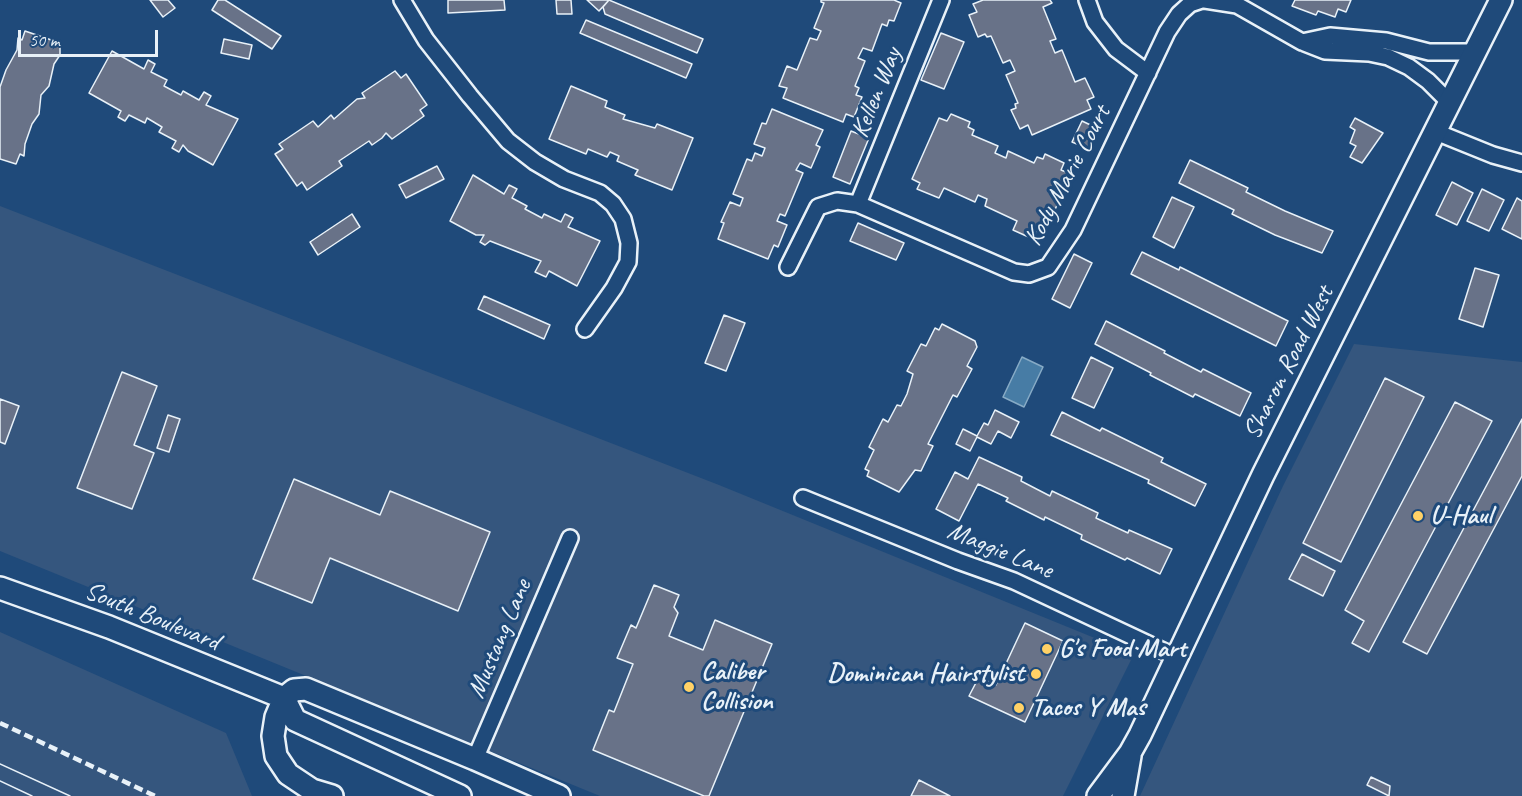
<!DOCTYPE html>
<style>
body{margin:0}
#map{position:relative;width:1522px;height:796px;overflow:hidden;background:#1f4a7a;font-family:Caveat,sans-serif}
canvas{display:block}
.scale{position:absolute;left:18px;top:30px;width:140px;height:27px;box-sizing:border-box;border:3px solid #e8f1f8;border-top:0;padding-left:8px;font-size:18px;line-height:21px;white-space:nowrap;color:#e8f1f8;-webkit-text-stroke:4px #1f4a7a;paint-order:stroke}
</style>
<div id="map">
<canvas width="1522" height="796"></canvas>
<div class="scale">50 m</div>
</div>
<script>
const g = document.querySelector('canvas').getContext('2d');
g.lineJoin = 'round';
function fillPath(path, color) {
  g.fillStyle = color;
  g.fill(path, 'evenodd');
}
function shape(rows) {
  const path = new Path2D();
  for (const r of rows) {
    path.moveTo(r[0], r[1]);
    for (let i = 2; i < r.length; i += 2) path.lineTo(r[i], r[i + 1]);
  }
  return path;
}
function trace(path, color, width, dash) {
  g.strokeStyle = color;
  g.lineWidth = width;
  g.lineCap = dash ? 'butt' : 'round';
  g.setLineDash(dash || []);
  g.stroke(path);
}
function drawText(font, color, halo, rows, align = 'center') {
  g.font = font + ' Caveat,sans-serif';
  g.lineWidth = 6;
  g.setLineDash([]);
  g.textBaseline = 'middle';
  g.strokeStyle = halo;
  g.fillStyle = color;
  for (const [text, x, y, turn = 0] of rows) {
    g.save();
    g.translate(x, y);
    g.rotate((+turn || 0) * Math.PI / 180);
    g.textAlign = isNaN(turn) ? turn : align;
    if (halo) g.strokeText(text, 0, 0);
    g.fillText(text, 0, 0);
    g.restore();
  }
}
fillPath(shape([
 [0,206,719,485,1134,654,1063,796,600,796,0,551],
 [1354,344,1522,362,1522,796,1140,796,1283,486],
 [0,632,226,733,252,796,0,796]
]), '#35567e');
const water = shape([
 [1022,357,1043,367,1024,407,1003,397,1022,357]
]);
fillPath(water, '#477ca5');
trace(water, '#87abc6', 1.5);
const building = shape([
 [150,0,168,0,175,8,163,17,150,0],
 [218,0,225,0,281,36,272,49,212,10,218,0],
 [448,0,504,0,505,10,448,13,448,0],
 [556,0,571,0,572,14,557,14,556,0],
 [587,0,609,0,599,11,587,0],
 [609,0,703,39,697,53,605,14,603,7,609,0],
 [821,0,894,0,901,3,894,21,889,20,887,26,882,24,872,51,863,48,858,58,865,61,855,86,859,88,856,95,862,97,854,117,846,114,843,122,783,98,787,88,779,86,787,66,797,70,810,38,817,40,821,31,814,28,824,3,821,2,821,0],
 [983,0,1050,0,1052,3,1043,7,1056,39,1050,41,1055,53,1062,50,1075,82,1085,78,1094,97,1087,100,1091,109,1032,135,1028,125,1020,129,1011,110,1016,108,1015,104,1018,103,1006,75,1015,71,1010,60,1003,63,991,36,987,37,985,34,978,37,969,15,977,12,973,4,983,0],
 [1295,0,1351,0,1346,12,1338,9,1335,17,1318,11,1316,15,1292,6,1295,0],
 [586,20,692,64,686,78,580,33,586,20],
 [25,31,60,43,60,55,54,64,49,86,41,95,39,114,32,124,25,144,24,156,20,154,16,164,0,159,0,87,6,70,17,50,18,38,22,40,25,31],
 [941,33,964,42,944,89,921,80,941,33],
 [224,39,252,45,249,59,221,53,224,39],
 [112,51,144,69,148,60,155,64,151,72,167,80,164,86,181,95,183,91,199,100,204,92,211,96,206,105,238,119,213,165,188,151,183,145,179,152,172,148,176,141,159,132,162,127,147,118,145,123,129,115,125,121,118,117,121,111,89,93,112,51],
 [395,71,401,78,406,74,427,105,420,110,424,116,392,139,386,133,382,138,372,145,369,141,339,161,342,166,307,190,302,182,297,186,275,154,283,149,279,144,313,121,318,127,331,115,334,119,357,99,365,98,362,93,395,71],
 [571,86,607,101,605,107,625,115,623,119,655,128,657,124,693,138,672,190,635,175,638,170,617,161,619,156,610,152,607,157,588,149,586,154,549,139,571,86],
 [772,109,823,130,816,145,820,147,811,168,800,163,796,170,803,173,785,216,780,214,777,221,787,225,778,247,774,245,768,259,718,239,724,223,721,222,730,202,740,206,743,198,733,194,747,159,752,161,755,153,762,156,765,148,754,144,762,123,766,124,772,109],
 [951,114,970,122,968,127,974,130,972,135,998,146,995,153,1006,158,1008,151,1034,163,1037,157,1043,159,1045,154,1064,163,1061,170,1071,174,1044,234,1037,231,1033,239,1013,230,1017,221,985,206,987,199,978,195,975,202,944,188,939,198,917,189,920,183,912,179,939,118,947,121,951,114],
 [1355,118,1383,133,1362,163,1350,157,1356,146,1350,143,1355,130,1350,127,1355,118],
 [1082,121,1099,129,1089,149,1072,142,1082,121],
 [851,131,869,138,850,184,833,177,851,131],
 [1190,160,1248,188,1246,192,1285,211,1333,231,1322,253,1275,235,1232,214,1234,210,1179,183,1190,160],
 [437,166,444,179,406,198,399,185,437,166],
 [473,175,504,194,509,185,517,189,512,198,527,206,525,209,542,218,544,214,561,222,565,214,573,218,568,227,600,241,577,286,549,271,546,277,535,272,541,261,490,241,485,245,480,242,484,235,476,235,450,221,473,175],
 [1452,182,1473,193,1457,225,1436,215,1452,182],
 [1482,189,1504,200,1489,231,1467,221,1482,189],
 [1172,197,1194,207,1174,248,1153,237,1172,197],
 [1517,198,1522,201,1522,239,1502,229,1517,198],
 [352,214,360,227,318,255,310,242,352,214],
 [858,223,904,243,896,260,850,241,858,223],
 [1142,252,1179,270,1180,267,1288,321,1276,346,1131,274,1142,252],
 [1074,254,1092,263,1070,308,1052,299,1074,254],
 [1475,268,1499,275,1483,327,1459,319,1475,268],
 [484,296,550,325,544,339,478,309,484,296],
 [724,315,745,323,726,371,705,363,724,315],
 [1106,321,1165,351,1164,353,1201,372,1203,369,1251,393,1240,416,1195,394,1193,397,1150,375,1151,373,1095,344,1106,321],
 [942,324,975,341,977,347,967,366,972,369,957,397,953,395,928,444,933,446,921,471,915,470,899,492,867,476,869,471,865,469,874,450,869,447,883,419,888,422,897,405,901,406,907,394,913,374,907,371,921,344,926,346,935,328,939,330,942,324],
 [1091,357,1113,368,1094,408,1072,398,1091,357],
 [122,372,157,386,134,445,154,453,132,509,77,488,122,372],
 [1385,378,1424,397,1341,562,1303,543,1385,378],
 [0,399,19,406,5,444,0,442,0,399],
 [1455,402,1492,421,1369,652,1352,643,1364,621,1345,610,1455,402],
 [995,410,1019,422,1011,438,998,431,991,444,977,437,970,451,956,444,963,429,977,436,984,423,988,425,995,410],
 [1062,412,1100,431,1102,428,1163,458,1161,462,1206,484,1195,506,1148,483,1149,480,1051,435,1062,412],
 [168,415,180,419,169,452,157,448,168,415],
 [1522,419,1522,476,1427,654,1403,642,1522,419],
 [979,457,1022,477,1021,481,1050,496,1052,491,1098,513,1096,518,1128,533,1129,530,1172,549,1160,574,1127,558,1125,560,1081,539,1082,535,1045,517,1044,520,1006,501,1008,498,978,484,959,521,936,509,955,472,968,479,979,457],
 [294,479,380,515,390,491,490,532,458,611,330,558,312,603,253,579,294,479],
 [1302,554,1335,571,1323,596,1289,579,1302,554],
 [654,585,679,595,674,607,678,613,669,636,703,650,715,620,772,644,709,796,704,796,593,750,609,710,614,712,633,664,617,658,631,625,636,628,654,585],
 [1025,623,1063,641,1025,722,969,696,979,677,996,685,1025,623],
 [1371,777,1390,786,1389,796,1367,785,1371,777],
 [919,780,950,796,911,796,919,780]
]);
fillPath(building, '#687288');
trace(building, '#e8f1f8', 1.5);
const street = shape([
 [402,0,426,40,470,96,508,141,535,162,564,179,600,193,613,204,623,219,629,243,628,262,614,288,585,329],
 [1087,0,1095,22,1116,49,1148,73],
 [1205,0,1237,5,1302,42,1325,51,1369,53,1388,57,1409,67,1428,81,1449,102],
 [1302,42,1330,36,1386,41,1429,52,1474,52],
 [1436,132,1493,155,1522,163],
 [858,204,941,0],
 [788,267,818,207,837,201,858,204,1014,272,1029,274,1048,267,1073,230,1167,32,1179,14,1190,4,1202,0],
 [803,498,958,561,1014,581,1176,657],
 [475,759,570,538]
]);
const secondary = shape([
 [0,588,109,627,284,698,295,720,460,796],
 [332,796,312,790,288,774,276,756,273,736,276,717,284,698,294,690,306,689,475,759,559,796],
 [1098,796,1130,753,1140,735,1263,475,1501,0],
 [1123,796,1130,756]
]);
trace(street, '#e8f1f8', 20);
trace(secondary, '#e8f1f8', 26);
trace(street, '#1f4a7a', 15);
trace(secondary, '#1f4a7a', 21);
trace(shape([
 [0,764,70,796],
 [0,781,32,796]
]), '#e8f1f8', 1.5);
trace(shape([
 [0,723,155,796]
]), '#e8f1f8', 4.5, [9, 4.5]);
for (const [x, y, r, color] of [
 [1418,516,6,"#ffd166"],
 [1047,649,6,"#ffd166"],
 [1036,674,6,"#ffd166"],
 [689,687,6,"#ffd166"],
 [1019,708,6,"#ffd166"]
]) {
  const dot = new Path2D();
  dot.arc(x, y, r, 0, 2 * Math.PI);
  g.fillStyle = color;
  g.fill(dot);
  trace(dot, '#1f4a7a', 2);
}
drawText('26px', '#e8f1f8', '#1f4a7a', [
 ["Kellen Way",877,93,-68],
 ["Kody Marie Court",1068,176,-62],
 ["Sharon Road West",1289,363,-63],
 ["Maggie Lane",1000,551,22],
 ["South Boulevard",152,617,22],
 ["Mustang Lane",500,639,-67]
]);
drawText('bold 26px', '#e8f1f8', '#1f4a7a', [
 ["U-Haul",1430,516],
 ["G's Food Mart",1059,649],
 ["Caliber",701,672],
 ["Collision",701,702],
 ["Dominican Hairstylist",1024,674,"right"],
 ["Tacos Y Mas",1031,708]
], 'left');
</script>
